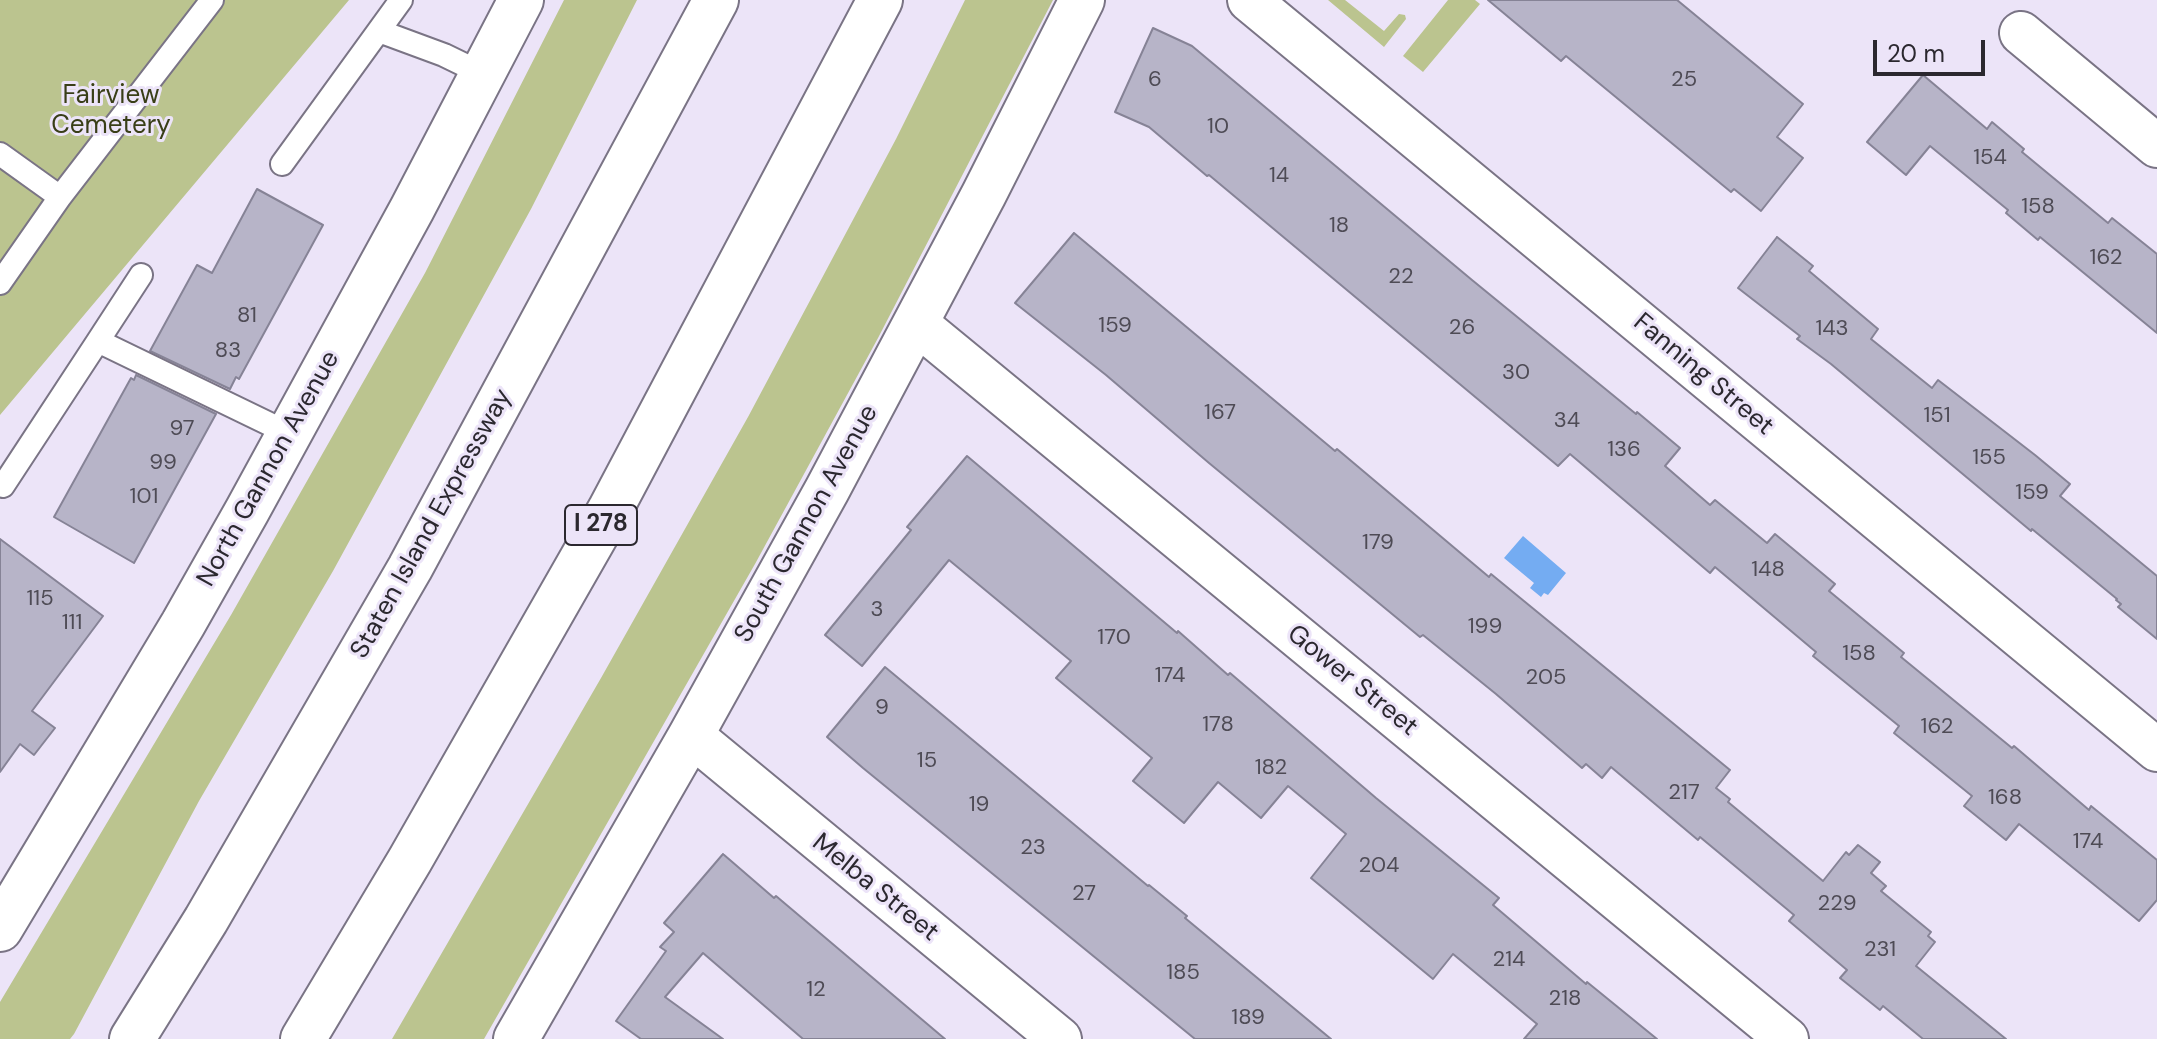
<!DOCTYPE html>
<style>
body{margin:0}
#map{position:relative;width:2157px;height:1039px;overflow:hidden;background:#ece4f8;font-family:"DM Sans",sans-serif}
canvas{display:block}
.scale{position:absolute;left:1873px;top:40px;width:112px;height:36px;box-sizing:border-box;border:4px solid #2b282f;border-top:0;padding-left:10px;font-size:24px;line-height:28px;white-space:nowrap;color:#2b282f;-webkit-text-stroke:6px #ece4f8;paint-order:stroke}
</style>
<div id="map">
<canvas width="2157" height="1039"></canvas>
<div class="scale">20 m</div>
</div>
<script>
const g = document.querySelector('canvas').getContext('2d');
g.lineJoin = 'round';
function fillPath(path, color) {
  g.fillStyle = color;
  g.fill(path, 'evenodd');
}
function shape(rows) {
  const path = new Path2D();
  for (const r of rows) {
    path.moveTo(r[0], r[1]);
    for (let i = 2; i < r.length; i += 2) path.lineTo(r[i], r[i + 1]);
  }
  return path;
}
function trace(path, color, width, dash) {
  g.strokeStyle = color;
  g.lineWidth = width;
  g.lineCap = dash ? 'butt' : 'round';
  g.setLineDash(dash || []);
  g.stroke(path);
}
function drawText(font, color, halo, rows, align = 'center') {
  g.font = font + ' "DM Sans",sans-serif';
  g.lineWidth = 6;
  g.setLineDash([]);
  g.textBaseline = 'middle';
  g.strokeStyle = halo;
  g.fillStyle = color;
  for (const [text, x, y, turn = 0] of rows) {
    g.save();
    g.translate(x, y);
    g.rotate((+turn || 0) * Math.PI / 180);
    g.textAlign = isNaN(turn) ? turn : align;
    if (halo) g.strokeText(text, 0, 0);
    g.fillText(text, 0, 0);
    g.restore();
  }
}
fillPath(shape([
 [0,0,349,0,0,415],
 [564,0,637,0,531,209,333,571,199,801,74,1034,70,1039,0,1039,0,1002,231,615,425,273],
 [965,0,1053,0,878,338,755,564,484,1039,392,1039,601,678,748,417,896,139],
 [1328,0,1345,0,1384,31,1399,14,1405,15,1406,19,1384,47],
 [1448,0,1475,0,1480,4,1423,72,1403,56]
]), '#bbc48f');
fillPath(shape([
 [1523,536,1566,573,1548,595,1544,593,1541,597,1530,588,1534,583,1504,558]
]), '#74acf2');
const building = shape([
 [1488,0,1677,0,1803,104,1777,137,1803,158,1761,211,1734,189,1731,192,1566,56,1561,61,1488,0],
 [1153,28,1192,46,1472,280,1636,414,1637,412,1680,448,1665,466,1710,505,1715,500,1767,543,1775,534,1835,584,1829,591,1904,653,1901,657,2012,748,2014,746,2089,810,2091,806,2157,860,2157,900,2139,921,2019,824,2006,840,1964,806,1972,796,1894,733,1899,726,1813,656,1816,652,1715,567,1710,573,1570,454,1558,466,1209,175,1207,176,1149,127,1115,112,1153,28],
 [1923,75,1987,129,1992,122,2024,149,2022,152,2108,223,2112,218,2157,254,2157,333,2040,237,2038,240,2006,213,2008,210,1930,146,1906,175,1867,142,1923,75],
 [257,189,323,225,239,379,236,377,230,389,150,351,197,265,212,273,257,189],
 [1074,233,1335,451,1337,449,1489,577,1491,574,1730,770,1716,788,1730,799,1728,802,1823,881,1846,852,1849,855,1858,845,1880,862,1871,873,1886,886,1881,891,1931,932,1928,936,1935,942,1916,966,2006,1039,1923,1039,1883,1006,1880,1010,1840,978,1847,970,1789,921,1794,915,1700,837,1698,840,1611,767,1602,778,1586,764,1582,768,1496,694,1423,635,1420,637,1209,463,1106,375,1015,303,1074,233],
 [1777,237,1813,266,1809,271,1878,329,1871,339,1932,388,1938,380,2035,455,2070,484,2060,496,2157,576,2157,639,2118,607,2121,604,2116,600,2117,599,2032,529,2031,531,1831,364,1797,339,1800,336,1738,288,1777,237],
 [136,375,216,414,134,563,54,517,131,378,134,380,136,375],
 [967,456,1177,633,1178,631,1228,675,1230,673,1376,798,1499,898,1493,905,1586,984,1587,982,1657,1039,1524,1039,1537,1024,1453,954,1433,979,1311,878,1346,834,1288,786,1261,818,1218,782,1184,823,1133,781,1152,758,1056,678,1071,661,949,560,862,666,825,635,911,530,907,527,967,456],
 [0,539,103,616,32,711,55,728,34,755,20,744,0,772,0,539],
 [885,667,1148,886,1149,885,1187,916,1185,918,1331,1039,1195,1039,863,768,827,737,885,667],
 [723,854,774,898,776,896,945,1039,803,1039,703,953,665,997,723,1039,641,1039,616,1021,666,951,660,947,674,932,664,923,723,854]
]);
fillPath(building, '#b7b4c8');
trace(building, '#868396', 2);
const lane = shape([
 [379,31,444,55,483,74],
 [0,154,60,197],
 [282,164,401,0],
 [0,283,60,197,212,0],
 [98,341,141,275],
 [3,486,98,341,290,434]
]);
const street = shape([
 [1249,0,2157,750],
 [2021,33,2157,146],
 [916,323,1787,1039],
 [691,735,1060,1039]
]);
const secondary = shape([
 [0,929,183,624,247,511,412,209,521,0],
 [516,1039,691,735,827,490,984,194,1082,0]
]);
const highway = shape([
 [132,1039,206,920,410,568,716,0],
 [303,1039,410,860,610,510,880,0]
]);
trace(lane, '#7a7485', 26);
trace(street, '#7a7485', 46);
trace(secondary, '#7a7485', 48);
trace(highway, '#7a7485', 48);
trace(lane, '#fff', 22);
trace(street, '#fff', 42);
trace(secondary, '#fff', 44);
trace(highway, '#fff', 44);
drawText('22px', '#4e4b55', null, [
 ["6",1155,80],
 ["25",1684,80],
 ["10",1218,127],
 ["154",1990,158],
 ["14",1279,176],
 ["158",2038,207],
 ["18",1339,226],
 ["162",2106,258],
 ["22",1401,277],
 ["81",247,316],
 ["159",1115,326],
 ["26",1462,328],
 ["143",1832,329],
 ["83",228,351],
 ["30",1516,373],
 ["167",1220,413],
 ["151",1937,416],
 ["34",1567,421],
 ["97",182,429],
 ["136",1624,450],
 ["155",1989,458],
 ["99",163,463],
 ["159",2032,493],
 ["101",144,497],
 ["179",1378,543],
 ["148",1768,570],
 ["115",40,599],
 ["3",877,610],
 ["111",72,623],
 ["199",1485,627],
 ["170",1114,638],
 ["158",1859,654],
 ["174",1170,676],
 ["205",1546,678],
 ["9",882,708],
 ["178",1218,725],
 ["162",1937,727],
 ["15",927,761],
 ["182",1271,768],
 ["217",1684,793],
 ["168",2005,798],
 ["19",979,805],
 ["174",2088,842],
 ["23",1033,848],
 ["204",1379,866],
 ["27",1084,894],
 ["229",1837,904],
 ["231",1880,950],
 ["214",1509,960],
 ["185",1183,973],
 ["12",816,990],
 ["218",1565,999],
 ["189",1248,1018]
]);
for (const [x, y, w] of [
 [601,525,72]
]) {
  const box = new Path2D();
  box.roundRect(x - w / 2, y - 20, w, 40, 6);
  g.fillStyle = '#ece4f8';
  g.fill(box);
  trace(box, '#2b282f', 2);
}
drawText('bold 24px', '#2b282f', null, [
 ["I 278",601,525]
]);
drawText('26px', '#393e17', '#ece4f8', [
 ["Fairview",111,96],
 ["Cemetery",111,126]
]);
drawText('26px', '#2b282f', '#ece4f8', [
 ["Fanning Street",1703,375,40],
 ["North Gannon Avenue",269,469,-61],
 ["Staten Island Expressway",432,524,-61],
 ["South Gannon Avenue",807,524,-61],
 ["Gower Street",1352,681,39],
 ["Melba Street",875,888,39]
]);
</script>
